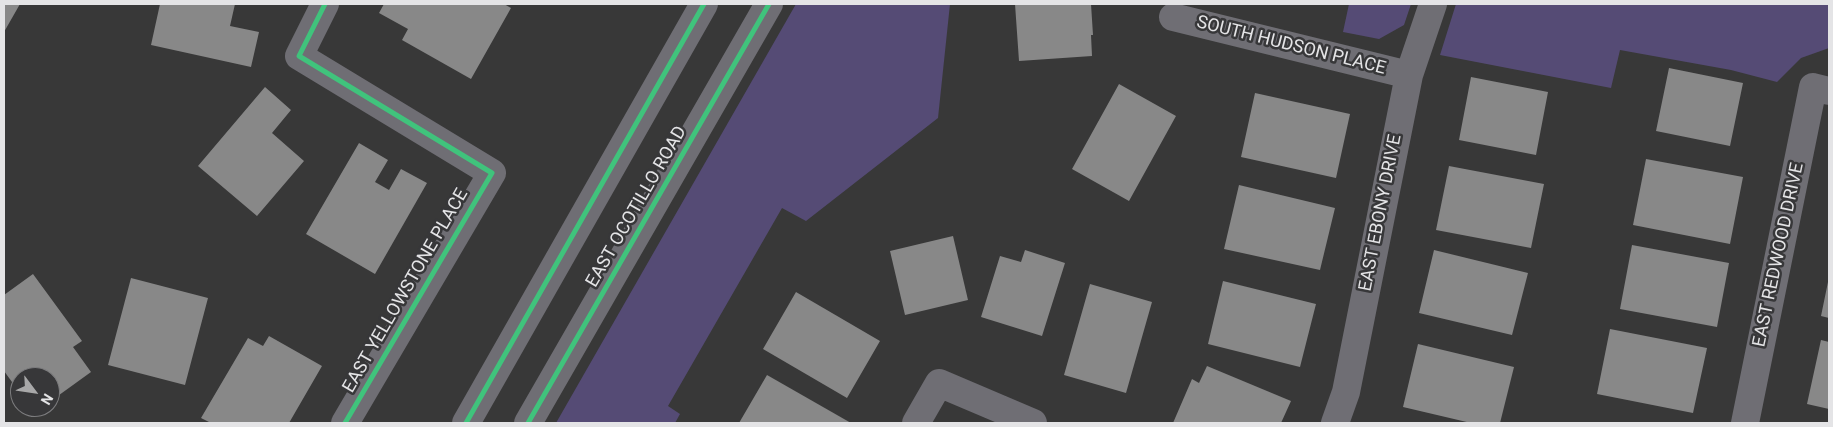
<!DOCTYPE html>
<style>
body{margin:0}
#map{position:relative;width:1833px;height:427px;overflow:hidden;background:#383838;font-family:Roboto,sans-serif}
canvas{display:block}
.frame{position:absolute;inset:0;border:5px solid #e4e4e6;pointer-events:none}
.north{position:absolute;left:10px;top:367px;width:50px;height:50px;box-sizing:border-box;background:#373739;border:1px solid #7c7c7e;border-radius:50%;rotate:121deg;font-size:14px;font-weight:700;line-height:20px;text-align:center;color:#e4e4e6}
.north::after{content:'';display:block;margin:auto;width:18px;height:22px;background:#a8a8a9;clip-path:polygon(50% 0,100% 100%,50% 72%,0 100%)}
</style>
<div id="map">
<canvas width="1833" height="427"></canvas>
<div class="frame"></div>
<div class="north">N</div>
</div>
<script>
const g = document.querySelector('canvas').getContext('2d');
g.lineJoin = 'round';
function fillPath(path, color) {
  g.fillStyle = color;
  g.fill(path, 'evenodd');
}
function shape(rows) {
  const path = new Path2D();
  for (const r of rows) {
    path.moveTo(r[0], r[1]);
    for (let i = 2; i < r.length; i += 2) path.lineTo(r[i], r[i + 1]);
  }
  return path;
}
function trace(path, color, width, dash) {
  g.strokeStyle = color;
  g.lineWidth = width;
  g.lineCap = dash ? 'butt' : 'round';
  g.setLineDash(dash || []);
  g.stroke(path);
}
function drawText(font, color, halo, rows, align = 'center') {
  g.font = font + ' Roboto,sans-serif';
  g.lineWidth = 5;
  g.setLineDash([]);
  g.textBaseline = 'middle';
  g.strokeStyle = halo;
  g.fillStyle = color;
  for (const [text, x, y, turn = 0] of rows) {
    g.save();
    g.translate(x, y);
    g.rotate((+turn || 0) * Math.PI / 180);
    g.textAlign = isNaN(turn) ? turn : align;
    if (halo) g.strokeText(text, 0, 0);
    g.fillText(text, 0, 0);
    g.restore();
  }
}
fillPath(shape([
 [796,4,950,4,938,118,806,221,782,208,668,406,680,414,675,423,556,423],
 [1349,4,1411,4,1404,25,1379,39,1343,32],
 [1456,4,1829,4,1829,48,1801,58,1777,82,1731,70,1620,50,1611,88,1440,55]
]), '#554b75');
fillPath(shape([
 [4,4,20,4,4,32],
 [160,4,235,4,230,26,259,32,251,67,151,45],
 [384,4,504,4,511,8,471,79,402,40,408,29,379,13],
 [1015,4,1091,4,1093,35,1091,35,1092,56,1019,61],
 [1669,68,1743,83,1730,146,1656,131],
 [1471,77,1548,92,1536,155,1459,140],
 [1119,84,1176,116,1129,201,1072,169],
 [265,87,291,110,272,133,304,161,257,216,198,166],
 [1255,93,1350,114,1336,178,1241,157],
 [359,143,388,160,375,182,389,190,401,169,427,183,375,274,306,234],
 [1646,159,1743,177,1730,244,1633,225],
 [1449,166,1544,184,1531,248,1436,230],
 [1239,185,1335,208,1320,270,1224,249],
 [953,236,968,300,905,315,890,251],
 [1632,245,1729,263,1717,327,1620,309],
 [1025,250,1065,263,1042,336,981,317,1000,256,1021,262],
 [1434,250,1528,273,1512,335,1419,313],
 [33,274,82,341,73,347,91,372,55,398,50,391,50,377,20,377,20,393,4,371,4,295],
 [131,278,208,298,185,385,108,365],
 [1223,281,1316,304,1300,367,1208,344],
 [1828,282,1829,282,1829,318,1821,316],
 [1090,284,1152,302,1126,393,1064,375],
 [796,292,880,341,847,398,763,349],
 [1610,329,1707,348,1693,413,1597,394],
 [269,336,322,366,289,423,211,423,201,418,248,338,263,346],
 [1821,340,1829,342,1829,409,1807,404],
 [1418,344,1514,367,1500,423,1471,423,1403,407],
 [1207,366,1291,401,1281,423,1173,423,1192,379,1199,383],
 [767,375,851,423,739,423]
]), '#888');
trace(shape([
 [325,4,299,56,492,173,345,423],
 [1173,17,1409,75],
 [916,423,939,383,1033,423],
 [1335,423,1346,392,1409,75,1433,4],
 [1745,423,1813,87,1829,91]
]), '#6f6e74', 28);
trace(shape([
 [466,423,704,4],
 [528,423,769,4]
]), '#6f6e74', 28);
trace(shape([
 [325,4,299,56,492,173,345,423],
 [466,423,704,4],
 [528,423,769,4]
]), '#40c37c', 5);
drawText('18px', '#e4e4e6', '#373739', [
 ["SOUTH HUDSON PLACE",1291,46,14],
 ["EAST OCOTILLO ROAD",637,207,-60],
 ["EAST EBONY DRIVE",1381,213,-79],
 ["EAST REDWOOD DRIVE",1779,255,-78],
 ["EAST YELLOWSTONE PLACE",406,291,-60]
]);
</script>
